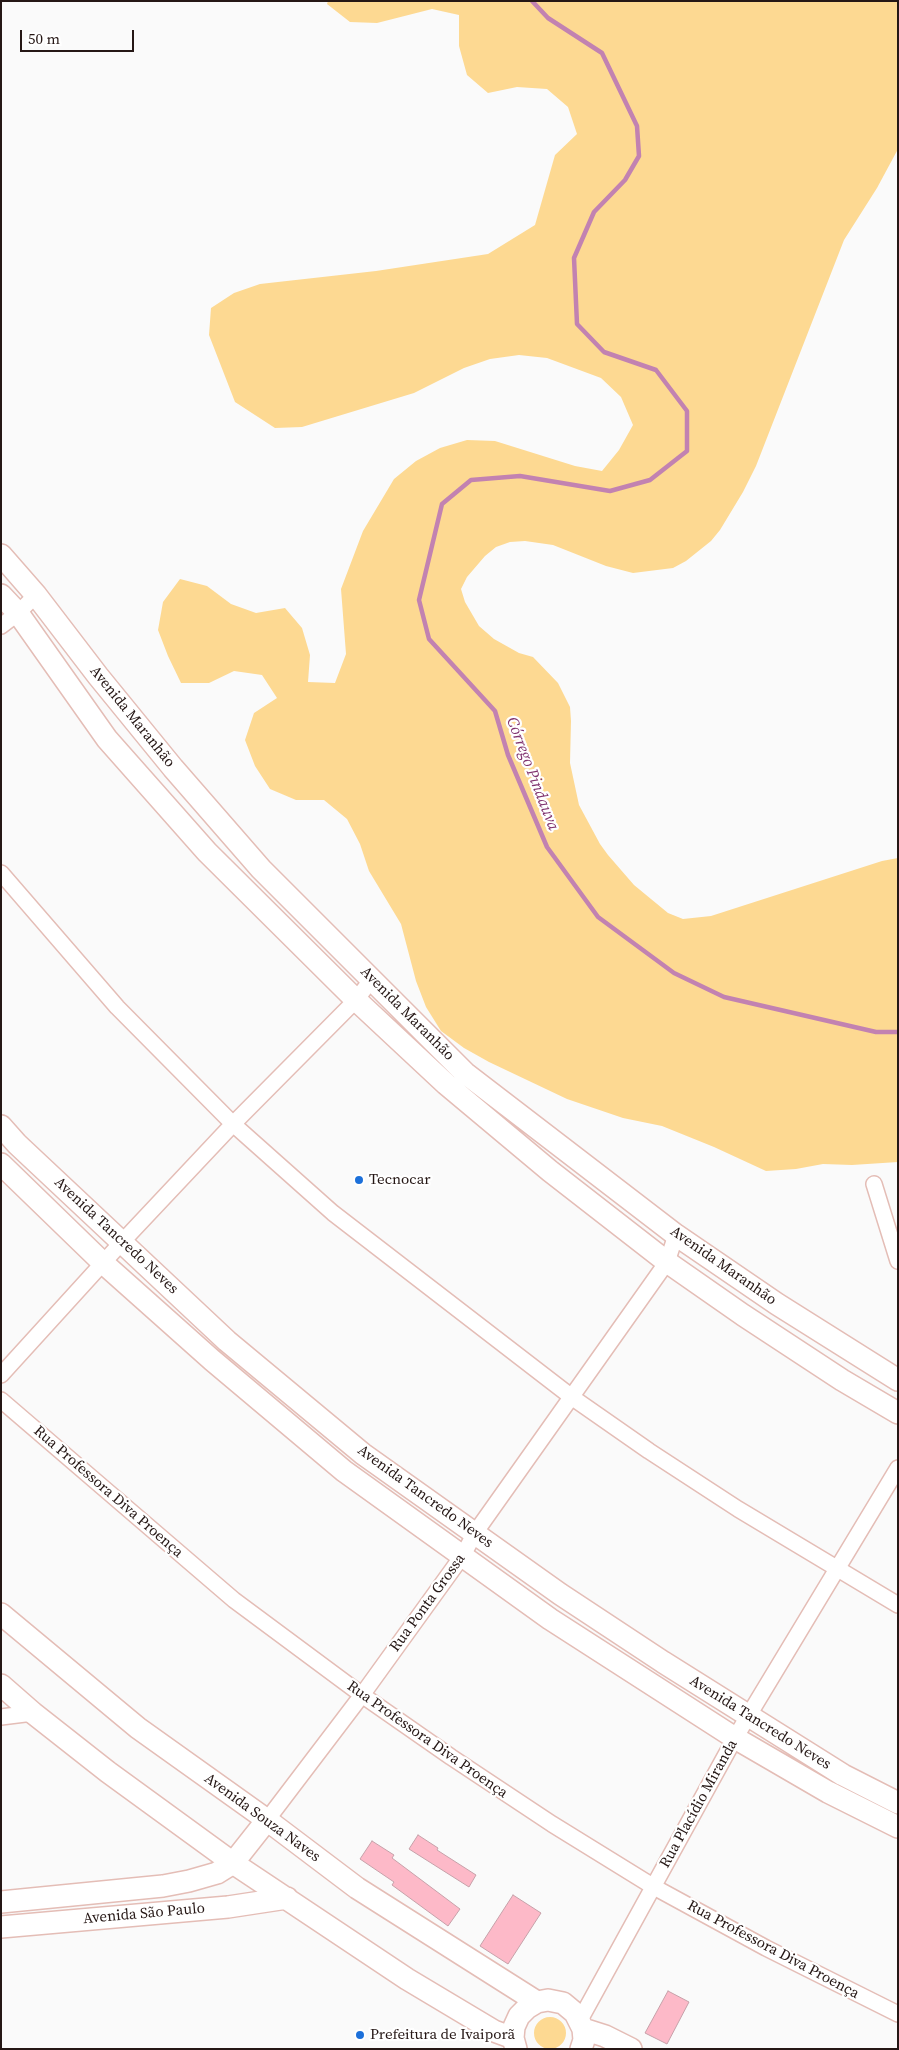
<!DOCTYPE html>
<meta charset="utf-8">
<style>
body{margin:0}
#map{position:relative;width:899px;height:2050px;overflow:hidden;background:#fafafa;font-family:"Source Serif 4",serif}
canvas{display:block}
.frame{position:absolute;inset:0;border:2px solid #251715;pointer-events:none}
.scale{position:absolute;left:20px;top:30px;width:114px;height:22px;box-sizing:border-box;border:2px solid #251715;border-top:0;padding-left:6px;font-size:15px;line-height:18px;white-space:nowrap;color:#251715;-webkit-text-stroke:4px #fff;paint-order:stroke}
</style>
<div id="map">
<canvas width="899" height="2050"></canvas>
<div class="frame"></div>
<div class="scale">50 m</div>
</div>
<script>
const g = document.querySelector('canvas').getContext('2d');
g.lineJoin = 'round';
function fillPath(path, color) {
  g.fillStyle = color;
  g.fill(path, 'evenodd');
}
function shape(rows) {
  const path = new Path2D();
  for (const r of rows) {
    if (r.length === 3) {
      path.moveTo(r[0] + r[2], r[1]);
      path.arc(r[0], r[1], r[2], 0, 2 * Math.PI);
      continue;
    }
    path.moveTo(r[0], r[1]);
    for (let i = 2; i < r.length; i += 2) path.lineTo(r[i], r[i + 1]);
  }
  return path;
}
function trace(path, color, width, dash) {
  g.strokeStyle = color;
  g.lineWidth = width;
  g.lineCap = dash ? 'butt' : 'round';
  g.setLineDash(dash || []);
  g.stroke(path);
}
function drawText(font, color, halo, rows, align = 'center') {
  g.font = font + ' "Source Serif 4",serif';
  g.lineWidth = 4.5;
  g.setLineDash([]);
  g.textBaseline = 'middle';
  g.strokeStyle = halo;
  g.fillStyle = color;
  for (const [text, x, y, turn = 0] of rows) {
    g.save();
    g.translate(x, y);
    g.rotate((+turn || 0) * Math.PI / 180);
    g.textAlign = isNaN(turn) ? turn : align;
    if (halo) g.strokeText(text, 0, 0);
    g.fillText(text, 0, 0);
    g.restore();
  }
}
fillPath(shape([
 [328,1,898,1,898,149,877,188,844,240,756,466,743,492,720,530,711,541,686,561,673,568,633,573,606,566,553,545,525,541,510,542,496,547,485,556,467,577,461,589,465,602,479,626,494,639,519,653,533,657,558,683,570,707,571,721,570,763,579,805,600,844,608,855,634,885,668,913,683,919,711,916,882,861,898,858,898,1162,852,1165,823,1164,796,1169,766,1171,714,1147,662,1126,623,1118,567,1099,489,1062,464,1048,441,1031,426,1007,416,981,401,924,369,871,360,844,347,819,324,800,296,800,270,789,255,766,245,740,254,713,277,698,262,675,234,671,209,683,181,683,168,656,158,630,163,602,180,579,207,586,231,604,256,613,285,608,302,628,310,655,308,682,335,683,346,654,341,589,363,531,394,479,416,461,440,448,467,440,495,441,575,466,602,471,619,450,633,425,621,397,601,378,547,358,519,355,490,359,464,368,414,393,302,427,275,428,235,402,209,335,211,308,234,293,260,284,376,271,488,254,535,225,555,155,577,134,568,107,547,89,517,87,488,93,467,75,459,46,459,15,432,9,377,23,350,22,327,4],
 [550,2033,16]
]), '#fdd992');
trace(shape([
 [532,1,548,18,602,53,637,126,639,156,625,180,594,212,574,258,577,324,604,352,656,370,687,411,687,451,650,480,610,491,520,476,471,480,442,504,419,600,429,639,495,711,508,755,547,847,598,917,674,973,724,997,876,1032,898,1032]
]), '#c282b1', 4.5);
const building = shape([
 [418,1835,438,1848,437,1850,476,1875,469,1887,409,1849,418,1835],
 [372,1841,394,1855,392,1858,460,1909,448,1926,392,1885,394,1882,360,1859,372,1841],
 [513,1895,541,1913,508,1964,480,1946,513,1895],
 [668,1991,689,2002,667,2044,645,2033,668,1991]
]);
fillPath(building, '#fdb9c8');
trace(building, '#c6a1a9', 1);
const street = shape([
 [1,626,18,613,36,595],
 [1,873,117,1007,233,1124,333,1213,573,1398,649,1451,738,1509,898,1605],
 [874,1184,898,1261],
 [1,1375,122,1242,233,1124,356,1000,372,979],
 [1,1400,234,1600,362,1695,451,1757,552,1824,654,1887,766,1948,898,2014],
 [1,1717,33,1713],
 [267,1820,362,1695,463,1555,475,1533,667,1262,676,1235],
 [580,2020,735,1738,898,1468]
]);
const secondary = shape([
 [1,555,36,595,98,676,173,768,261,869,465,1073,676,1235,777,1304,898,1380],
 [1,595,18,613,107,739,207,852,356,1000,446,1084,550,1171,667,1262,743,1315,842,1380,898,1413],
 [1,1126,17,1144,227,1341,363,1454,560,1594,663,1662,843,1775,898,1803],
 [1,1164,102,1262,212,1360,344,1471,550,1619,735,1738,828,1792,898,1827],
 [1,1614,138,1728,267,1820,357,1888,537,2002],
 [1,1685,33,1713,108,1772,233,1863,407,1979,494,2031,513,2038],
 [1,1902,163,1886,189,1881,217,1873,233,1863,267,1820],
 [1,1927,228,1907,287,1898],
 [583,2029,605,2036,631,2049],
 [516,2049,513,2038,514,2027,519,2016,527,2008,537,2002,548,2000,563,2003,575,2013,583,2029,584,2040,581,2049]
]);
trace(street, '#e4bdb6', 18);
trace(secondary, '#e4bdb6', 24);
trace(street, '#fff', 15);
trace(secondary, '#fff', 21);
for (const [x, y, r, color] of [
 [359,1180,5,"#1c70da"],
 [360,2035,5,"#1c70da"]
]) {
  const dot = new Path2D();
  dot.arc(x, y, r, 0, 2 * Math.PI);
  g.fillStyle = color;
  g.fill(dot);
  trace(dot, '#fff', 2);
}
drawText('15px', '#251715', '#fff', [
 ["Avenida Maranhão",132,717,51],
 ["Avenida Maranhão",407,1014,45],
 ["Avenida Tancredo Neves",116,1236,43],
 ["Avenida Maranhão",723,1266,35],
 ["Rua Professora Diva Proença",108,1492,41],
 ["Avenida Tancredo Neves",425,1497,36],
 ["Rua Ponta Grossa",428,1603,-54],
 ["Avenida Tancredo Neves",760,1723,32],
 ["Rua Professora Diva Proença",427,1740,35],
 ["Rua Placídio Miranda",699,1804,-61],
 ["Avenida Souza Naves",262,1818,36],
 ["Avenida São Paulo",144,1914,-5],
 ["Rua Professora Diva Proença",773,1950,28]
]);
drawText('15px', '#251715', '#fff', [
 ["Tecnocar",369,1180],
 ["Prefeitura de Ivaiporã",370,2035]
], 'left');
drawText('italic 16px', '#80336f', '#fff', [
 ["Córrego Pindauva",532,774,69]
]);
</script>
